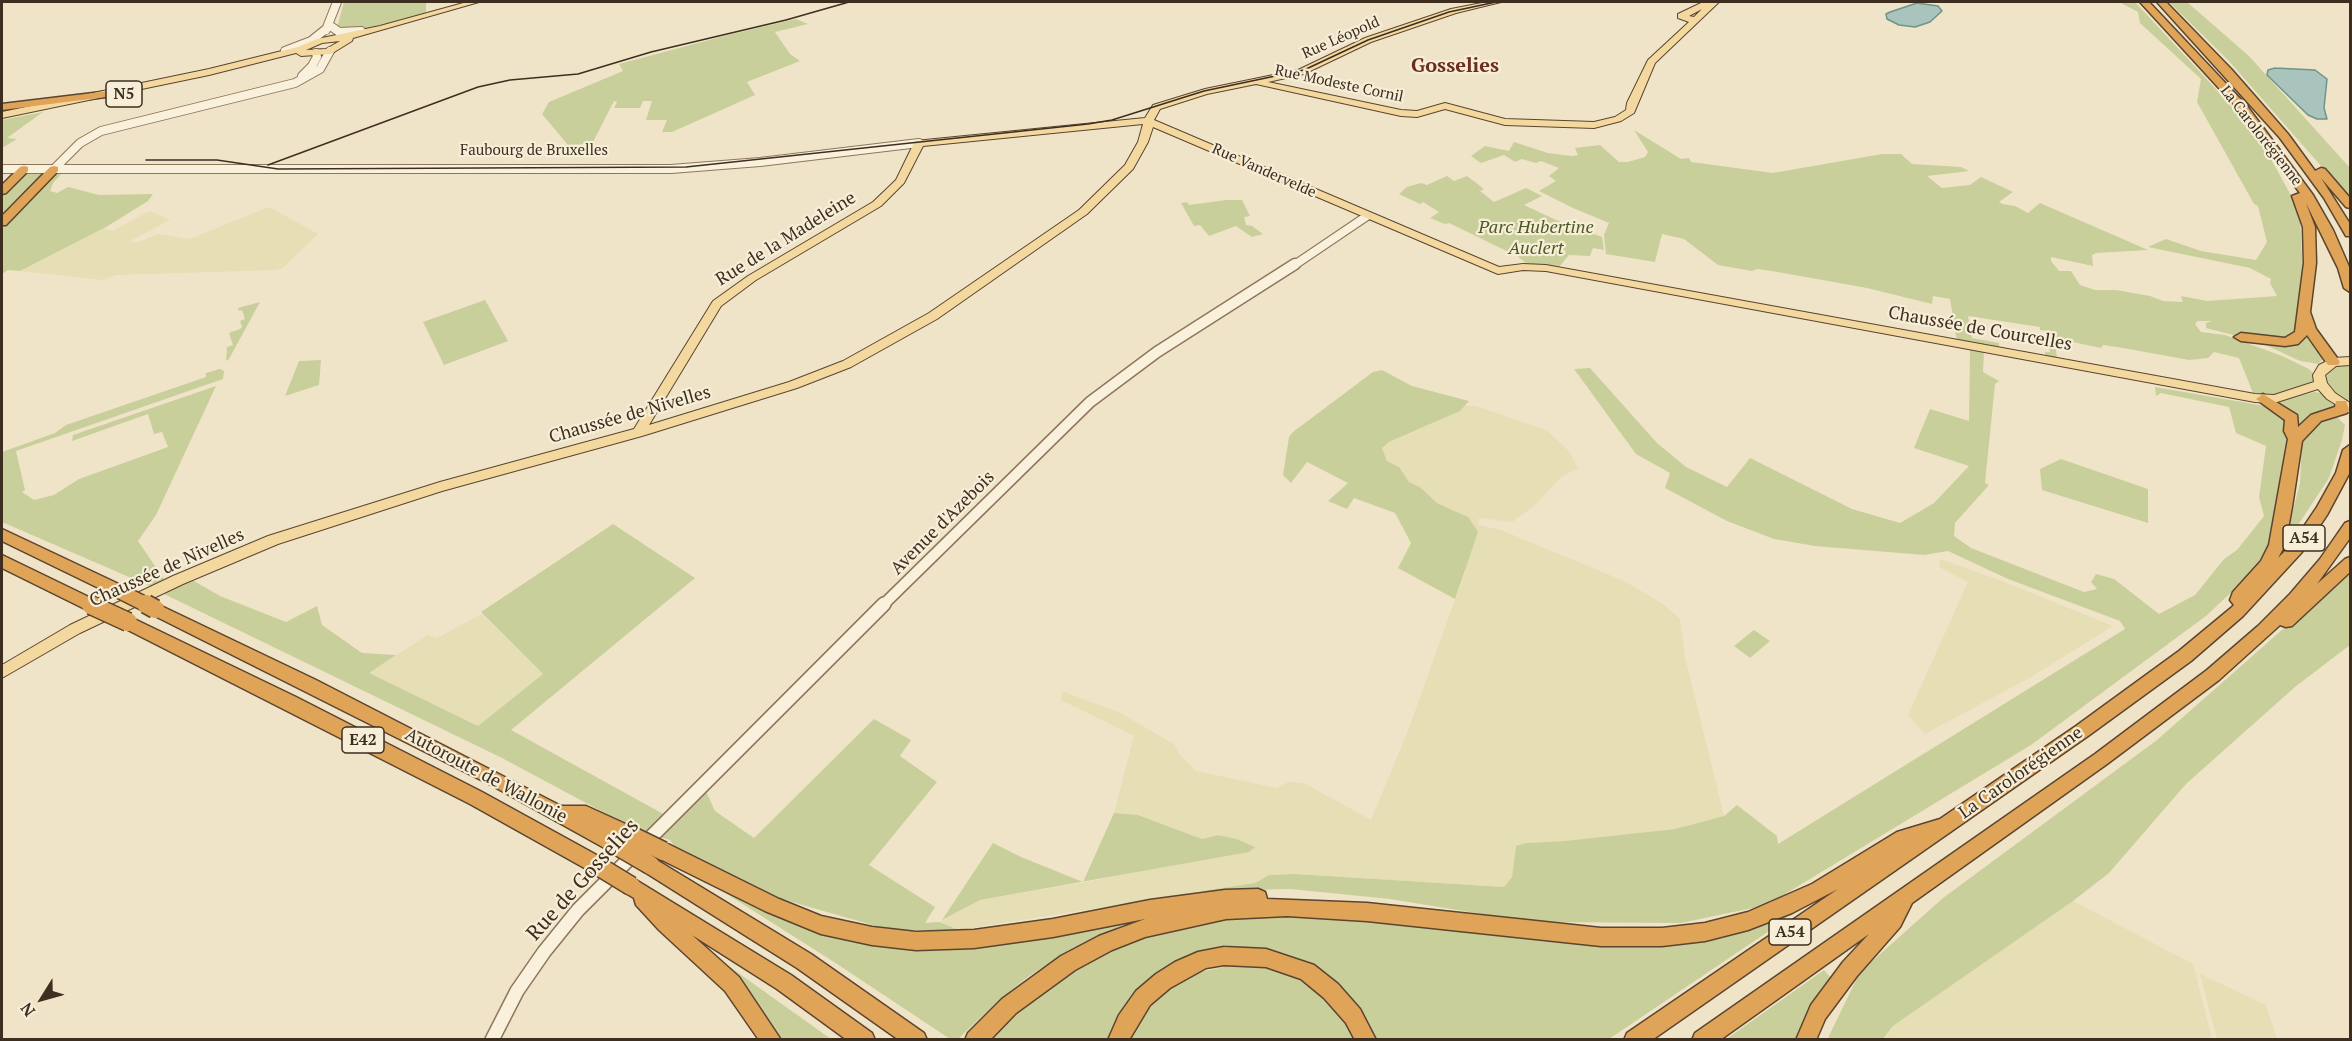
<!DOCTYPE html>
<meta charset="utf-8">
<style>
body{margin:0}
#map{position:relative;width:2352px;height:1041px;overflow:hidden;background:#f0e4c8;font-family:"PT Serif",serif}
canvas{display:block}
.frame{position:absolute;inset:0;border:3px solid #3d2e20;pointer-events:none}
.north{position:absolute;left:12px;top:969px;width:60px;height:60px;-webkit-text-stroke:4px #f7eed8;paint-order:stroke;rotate:233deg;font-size:16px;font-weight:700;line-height:24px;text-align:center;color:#3d2e20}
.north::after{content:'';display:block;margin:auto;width:21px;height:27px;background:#3d2e20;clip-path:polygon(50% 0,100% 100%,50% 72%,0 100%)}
</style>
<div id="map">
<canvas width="2352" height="1041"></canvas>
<div class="frame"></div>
<div class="north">N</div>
</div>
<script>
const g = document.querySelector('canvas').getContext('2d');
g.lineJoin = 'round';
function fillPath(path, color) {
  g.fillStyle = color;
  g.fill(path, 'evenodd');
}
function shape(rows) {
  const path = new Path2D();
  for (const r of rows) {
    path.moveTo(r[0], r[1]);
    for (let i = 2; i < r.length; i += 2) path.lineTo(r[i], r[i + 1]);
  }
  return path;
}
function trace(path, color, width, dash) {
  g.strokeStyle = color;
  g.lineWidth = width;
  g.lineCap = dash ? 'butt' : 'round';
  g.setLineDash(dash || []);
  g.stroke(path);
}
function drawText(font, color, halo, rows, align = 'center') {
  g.font = font + ' "PT Serif",serif';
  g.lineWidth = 4.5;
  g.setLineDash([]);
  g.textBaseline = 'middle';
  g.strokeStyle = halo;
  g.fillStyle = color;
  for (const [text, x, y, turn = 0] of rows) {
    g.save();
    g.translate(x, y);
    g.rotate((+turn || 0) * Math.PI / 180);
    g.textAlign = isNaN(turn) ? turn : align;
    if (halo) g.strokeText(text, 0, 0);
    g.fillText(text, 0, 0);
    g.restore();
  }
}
fillPath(shape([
 [269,207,318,234,283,268,275,270,116,275,103,280,20,271,104,228,112,231,150,211,170,220,130,241,136,243,158,234,190,239],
 [1466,406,1476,406,1546,430,1569,451,1578,468,1561,477,1534,506,1512,522,1479,518,1478,525,1501,530,1626,582,1663,604,1680,619,1685,657,1724,816,1675,829,1565,841,1526,843,1516,846,1512,877,1504,887,1295,874,1269,875,1255,883,959,930,939,922,980,900,1087,882,1255,847,1237,839,1218,835,1202,839,1138,815,1114,813,1134,736,1061,700,1062,691,1120,713,1174,744,1180,755,1196,771,1276,788,1289,782,1304,783,1371,820,1409,728,1465,572,1468,517,1437,503,1420,487,1407,481,1399,467,1387,461,1382,448,1389,442,1429,425],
 [1940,559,2002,581,2113,626,2031,677,1925,734,1908,715,1968,582,1939,567],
 [482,614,543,674,478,726,368,673,428,635,437,638],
 [2073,901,2193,964,2212,1039,1884,1040,1893,1026],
 [2200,974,2266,1005,2277,1039,2217,1039]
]), '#e6deb5');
fillPath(shape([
 [344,2,426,2,426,13,353,33,336,31],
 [2119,2,2135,2,2226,100,2266,150,2294,201,2300,217,2305,314,2300,335,2276,342,2233,335,2206,328,2206,323,2212,321,2198,321,2202,316,2195,324,2201,332,2225,335,2282,356,2309,369,2320,380,2323,368,2350,361,2350,409,2341,404,2321,384,2309,392,2255,398,2239,358,2214,352,2208,358,2189,360,2123,348,2103,345,2101,348,2054,338,2057,358,2045,355,2045,352,2050,352,2046,331,2040,330,2040,327,1968,316,1972,338,1999,343,1999,347,1957,341,1950,299,1933,296,1932,304,1867,288,1772,271,1757,269,1752,271,1718,265,1684,239,1662,234,1655,262,1606,254,1604,235,1609,223,1573,208,1539,191,1556,181,1549,176,1559,168,1541,161,1536,163,1522,159,1515,162,1504,155,1481,163,1471,156,1485,146,1509,151,1514,142,1548,153,1572,156,1578,155,1575,148,1600,145,1619,162,1628,162,1645,157,1648,152,1634,130,1681,159,1689,158,1691,162,1773,173,1882,154,1901,154,1912,164,1961,167,1969,171,1927,176,1942,188,1970,185,1981,177,2013,192,1999,202,2003,204,2015,206,2028,213,2040,203,2148,250,2096,253,2092,255,2093,266,2051,257,2051,261,2059,271,2071,271,2080,285,2095,290,2116,290,2150,296,2163,301,2183,302,2181,296,2207,301,2277,296,2270,283,2271,279,2250,268,2148,247,2166,239,2201,251,2256,260,2267,242,2258,206,2254,204,2197,102,2201,79,2140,23,2138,12],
 [2169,2,2187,2,2249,56,2350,168,2350,199,2228,60],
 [796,19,808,24,775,32,790,54,800,61,747,82,755,95,672,132,662,132,667,120,646,120,652,101,643,101,640,108,614,108,617,102,614,101,592,144,568,145,542,114,549,102,623,71,619,64,724,36],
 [43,112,7,138,17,139,2,148,2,120],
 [41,172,42,175,2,216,2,193,19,176,26,173],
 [63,172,53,183,50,191,57,193,68,187,99,195,153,194,148,201,106,227,20,271,8,270,2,274,2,222,50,173],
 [1447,176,1454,181,1467,176,1484,189,1480,191,1494,202,1526,188,1542,196,1524,205,1556,220,1602,237,1604,250,1593,248,1590,256,1569,255,1559,267,1526,263,1517,256,1449,223,1445,224,1430,218,1439,212,1423,202,1420,204,1399,194,1407,187,1421,183,1427,185],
 [1226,200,1242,200,1250,216,1244,217,1246,225,1252,226,1263,234,1252,237,1236,226,1209,236,1200,225,1194,226,1181,203,1187,202,1189,205],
 [485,300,508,341,444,365,423,322],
 [260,302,229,359,226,361,227,347,233,345,229,333,240,329,242,327,240,321,245,319,242,310,239,311,238,308],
 [2305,332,2324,358,2318,364,2300,361,2255,340,2271,343],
 [1970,350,1984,352,1983,372,1999,381,1995,384,1985,483,1989,485,1955,523,1954,536,1971,548,2084,592,2097,589,2091,582,2096,574,2114,579,2159,614,2195,595,2224,559,2237,550,2264,516,2259,497,2266,446,2236,433,2229,407,2161,393,2156,396,2155,387,2277,408,2292,425,2281,525,2254,571,2206,616,2031,745,1767,905,1681,923,1531,922,1390,899,1290,889,1203,891,1255,883,1269,875,1295,874,1504,887,1512,877,1516,846,1526,843,1565,841,1675,829,1724,816,1737,805,1777,836,1778,844,2125,629,2120,621,2008,579,1948,551,1924,555,1815,546,1774,539,1727,521,1665,488,1670,473,1636,454,1574,369,1590,368,1657,443,1686,467,1727,487,1750,458,1852,509,1900,523,1934,503,1969,466,1914,448,1930,409,1969,421],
 [321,360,319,385,285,396,299,361],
 [220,369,224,371,223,379,16,451,25,490,22,492,34,500,54,495,79,479,168,447,162,432,154,434,148,414,72,441,73,435,216,386,156,515,138,541,166,582,152,587,2,522,2,452,55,433,66,425,206,377,206,373],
 [1382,370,1412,386,1469,401,1460,411,1389,442,1382,448,1387,461,1399,467,1409,482,1420,487,1437,503,1468,517,1478,532,1455,599,1398,568,1411,543,1395,513,1354,498,1347,509,1328,501,1348,483,1307,462,1291,483,1283,475,1289,437,1293,432,1373,372],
 [2315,392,2324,394,2340,409,2298,432,2273,402],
 [2337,417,2345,425,2342,440,2329,478,2284,546,2300,483,2302,443,2306,435,2322,419],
 [2061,459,2148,489,2148,523,2042,490,2040,469],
 [613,524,695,578,511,730,667,816,648,832,633,825,629,826,502,758,162,593,187,577,220,596,286,622,317,606,322,625,362,653,396,655,369,673,478,726,543,674,481,612],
 [2350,570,2350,645,2295,687,2186,784,2109,873,2073,901,1893,1026,1883,1039,1827,1040,1860,972,1943,898,2157,740],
 [1754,630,1770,641,1750,658,1734,646],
 [874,719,911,740,900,756,937,782,869,865,935,907,925,923,939,922,959,930,890,930,750,890,681,856,670,840,656,836,704,787,715,811,754,838],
 [1114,813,1138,815,1202,839,1218,835,1237,839,1255,847,1249,852,980,900,942,920,993,843,1021,857,1083,882],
 [711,884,764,910,885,945,1138,918,1069,950,1029,976,1000,999,958,1039,950,1039,834,962],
 [1316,915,1601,946,1676,944,1725,937,1785,917,1787,919,1609,1039,1372,1039,1290,960,1192,959,1112,1039,984,1040,1025,1001,1081,965,1158,931,1231,916],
 [709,952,831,1039,777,1039],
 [1229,966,1261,967,1293,976,1323,995,1340,1013,1356,1040,1129,1040,1144,1014,1160,997,1179,982,1200,972],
 [1824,970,1831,978,1797,1039,1725,1040]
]), '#c9cf9b');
const water = shape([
 [1917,3,1938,6,1942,11,1930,22,1915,27,1899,25,1887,19,1886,14,1890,12,1917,3],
 [2275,68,2315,70,2327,79,2324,108,2327,119,2317,119,2308,115,2267,75,2268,70,2275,68]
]);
fillPath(water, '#a9c4bc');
trace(water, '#6f938a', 1.5);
const minorFar2 = shape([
 [332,27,339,32,361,31],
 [326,30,337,2],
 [285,51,311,41,326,29],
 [302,76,312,66,317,57,316,53],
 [2,169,671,169,760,162,919,143],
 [54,169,80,143,101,131,295,83,320,69,330,51],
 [1293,266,1367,216]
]);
const minorFar1 = shape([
 [882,606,1090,402,1157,352,1295,264]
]);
const minor = shape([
 [492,1040,517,991,544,952,578,910,884,604]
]);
const major = shape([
 [467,2,479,2,353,38,352,41,331,54,301,56,296,53,209,75,2,118,2,112,209,69,298,47,317,39,380,26,467,2],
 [340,41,326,49,306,50,322,43,340,41],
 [1487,2,1501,2,1456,13,1371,42,1304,74,1268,82,1401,110,1417,111,1445,103,1505,119,1594,122,1615,117,1626,110,1627,103,1648,60,1689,22,1678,18,1678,14,1701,3,1719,2,1655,63,1634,113,1621,121,1594,128,1505,125,1445,109,1417,117,1401,116,1256,84,1207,94,1160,109,1154,120,1499,267,1523,264,1546,265,2255,394,2274,395,2314,382,2313,375,2319,365,2333,358,2350,357,2350,365,2336,366,2325,375,2327,383,2335,393,2350,403,2350,413,2327,399,2318,389,2274,403,2255,402,1546,271,1523,270,1498,274,1153,127,1148,142,1133,169,1087,214,937,319,851,367,797,388,642,436,442,491,278,544,183,584,80,633,2,678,2,665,70,625,173,576,268,536,440,482,634,429,713,301,748,276,873,202,896,180,915,141,1145,118,1153,105,1205,89,1298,70,1365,38,1451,9,1487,2],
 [1702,9,1694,17,1689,16,1702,9],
 [1143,124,1138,142,1125,165,1079,210,929,313,843,361,789,382,649,425,721,306,756,280,881,206,904,183,923,146,1143,124]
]);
const highway = shape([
 [2140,2,2149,2,2247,106,2313,195,2333,230,2350,269,2350,292,2344,288,2338,268,2306,203,2315,227,2316,263,2310,312,2316,329,2340,362,2338,365,2328,365,2307,335,2298,344,2285,346,2241,341,2234,337,2241,333,2285,338,2295,332,2304,263,2303,227,2292,196,2300,193,2239,110,2140,2],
 [2157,2,2166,2,2232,70,2288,134,2315,171,2321,168,2325,169,2350,198,2350,208,2346,207,2321,178,2350,224,2350,236,2346,236,2324,198,2280,138,2157,2],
 [110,91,115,94,114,96,2,110,2,104,110,91],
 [24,166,28,167,28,171,6,193,2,194,2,185,20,167,24,166],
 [54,166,58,167,58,171,6,225,2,225,2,216,50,167,54,166],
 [2263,394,2297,415,2298,427,2311,415,2335,407,2336,401,2346,401,2349,410,2347,413,2321,421,2302,441,2292,507,2285,545,2278,558,2292,544,2317,507,2336,473,2343,450,2350,445,2350,472,2327,515,2302,552,2243,616,2191,661,2088,736,1652,1040,1624,1040,1627,1033,1838,889,1792,913,1748,930,1705,941,1662,946,1601,946,1367,921,1287,916,1226,919,1145,937,1112,950,1075,970,1016,1013,990,1040,965,1040,968,1033,1002,999,1061,956,1099,936,1145,919,1053,937,974,948,916,950,872,945,821,934,765,911,656,857,654,851,656,845,663,843,670,845,779,899,821,916,872,927,916,932,974,930,1053,919,1150,900,1225,890,1258,889,1265,892,1267,899,1367,903,1601,928,1662,928,1705,923,1748,912,1812,884,1897,832,1940,819,2076,726,2179,651,2231,608,2234,605,2230,600,2233,592,2261,561,2269,545,2288,439,2284,431,2285,420,2256,399,2263,394],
 [2350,521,2350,538,2317,584,2345,559,2350,557,2350,572,2292,626,2286,627,2280,625,2219,680,2107,764,1912,903,1900,927,1857,976,1825,1019,1816,1040,1796,1040,1811,1005,1843,962,1869,934,1720,1040,1692,1040,1695,1033,2095,754,2207,670,2258,626,2290,594,2320,559,2345,523,2350,521],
 [2,529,125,587,127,591,125,595,113,595,2,541,2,529],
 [2,555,97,601,99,605,97,609,91,611,85,609,2,568,2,555],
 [155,603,316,680,561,806,586,806,632,827,635,833,632,839,626,841,621,839,623,844,620,850,614,852,608,850,491,785,149,613,147,609,149,605,155,603],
 [128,616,296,697,482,792,602,858,604,864,602,870,595,873,588,870,470,804,122,627,120,622,122,617,128,616],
 [650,856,811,954,924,1033,927,1040,899,1040,797,968,643,871,641,865,643,859,650,856],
 [631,877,791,975,872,1033,875,1040,847,1040,777,989,692,935,739,977,781,1040,759,1040,725,991,659,930,636,905,634,898,624,892,622,886,624,880,631,877],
 [1224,947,1266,949,1314,965,1338,984,1360,1009,1376,1040,1355,1040,1346,1023,1324,998,1301,979,1266,967,1224,965,1206,968,1170,988,1150,1005,1129,1040,1108,1040,1119,1015,1136,991,1156,974,1175,962,1198,952,1224,947]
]);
trace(minorFar2, '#8d765c', 10);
trace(minorFar1, '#8d765c', 13);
trace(minor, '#8d765c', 16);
trace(major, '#5b4430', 2);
trace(highway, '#5b4430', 3);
trace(minorFar2, '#faf1dc', 8);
trace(minorFar1, '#faf1dc', 10);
trace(minor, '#faf1dc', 13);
fillPath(major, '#f3d9a0');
fillPath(highway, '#e0a458');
trace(shape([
 [146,160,217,160,278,169,686,167,1088,124,1112,120,1204,91,1304,70,1368,40,1449,12,1496,2],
 [268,165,478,87,510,80,578,74,651,52,786,20,849,2]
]), '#3d2e20', 1.5);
const highwayBridgeFar1 = shape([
 [119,591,149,606]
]);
const highwayBridge = shape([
 [146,604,155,609],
 [91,605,128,622],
 [626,833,663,851],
 [614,844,650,865],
 [595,864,631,886]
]);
trace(highwayBridgeFar1, '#5b4430', 17, []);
trace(highwayBridge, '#5b4430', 21, []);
trace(highwayBridgeFar1, '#e0a458', 14);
trace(highwayBridge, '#e0a458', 18);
drawText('15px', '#3d2e20', '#f7eed8', [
 ["Rue Léopold",1341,38,-24],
 ["Rue Modeste Cornil",1339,84,12],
 ["La Carolorégienne",2261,136,52],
 ["Faubourg de Bruxelles",534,151],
 ["Rue Vandervelde",1264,171,24]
]);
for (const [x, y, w] of [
 [124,94,36],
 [2304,538,42],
 [363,740,42],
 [1790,932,42]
]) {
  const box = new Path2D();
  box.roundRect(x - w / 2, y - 13, w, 26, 4.5);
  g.fillStyle = '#f7eed8';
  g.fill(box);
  trace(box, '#3d2e20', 1.5);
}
drawText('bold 16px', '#3d2e20', null, [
 ["N5",124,94],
 ["A54",2304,538],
 ["E42",363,740],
 ["A54",1790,932]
]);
drawText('italic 18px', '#4d5a26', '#f7eed8', [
 ["Parc Hubertine",1536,228],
 ["Auclert",1536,249]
]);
drawText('18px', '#3d2e20', '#f7eed8', [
 ["Rue de la Madeleine",786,239,-32],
 ["Chaussée de Courcelles",1980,329,10],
 ["Chaussée de Nivelles",630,415,-16],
 ["Avenue d'Azebois",943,523,-45],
 ["Chaussée de Nivelles",167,568,-24],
 ["La Carolorégienne",2021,773,-35],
 ["Autoroute de Wallonie",486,776,28]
]);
drawText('bold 20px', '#6b2e1e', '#f7eed8', [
 ["Gosselies",1455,66]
]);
drawText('21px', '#3d2e20', '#f7eed8', [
 ["Rue de Gosselies",583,880,-48]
]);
</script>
